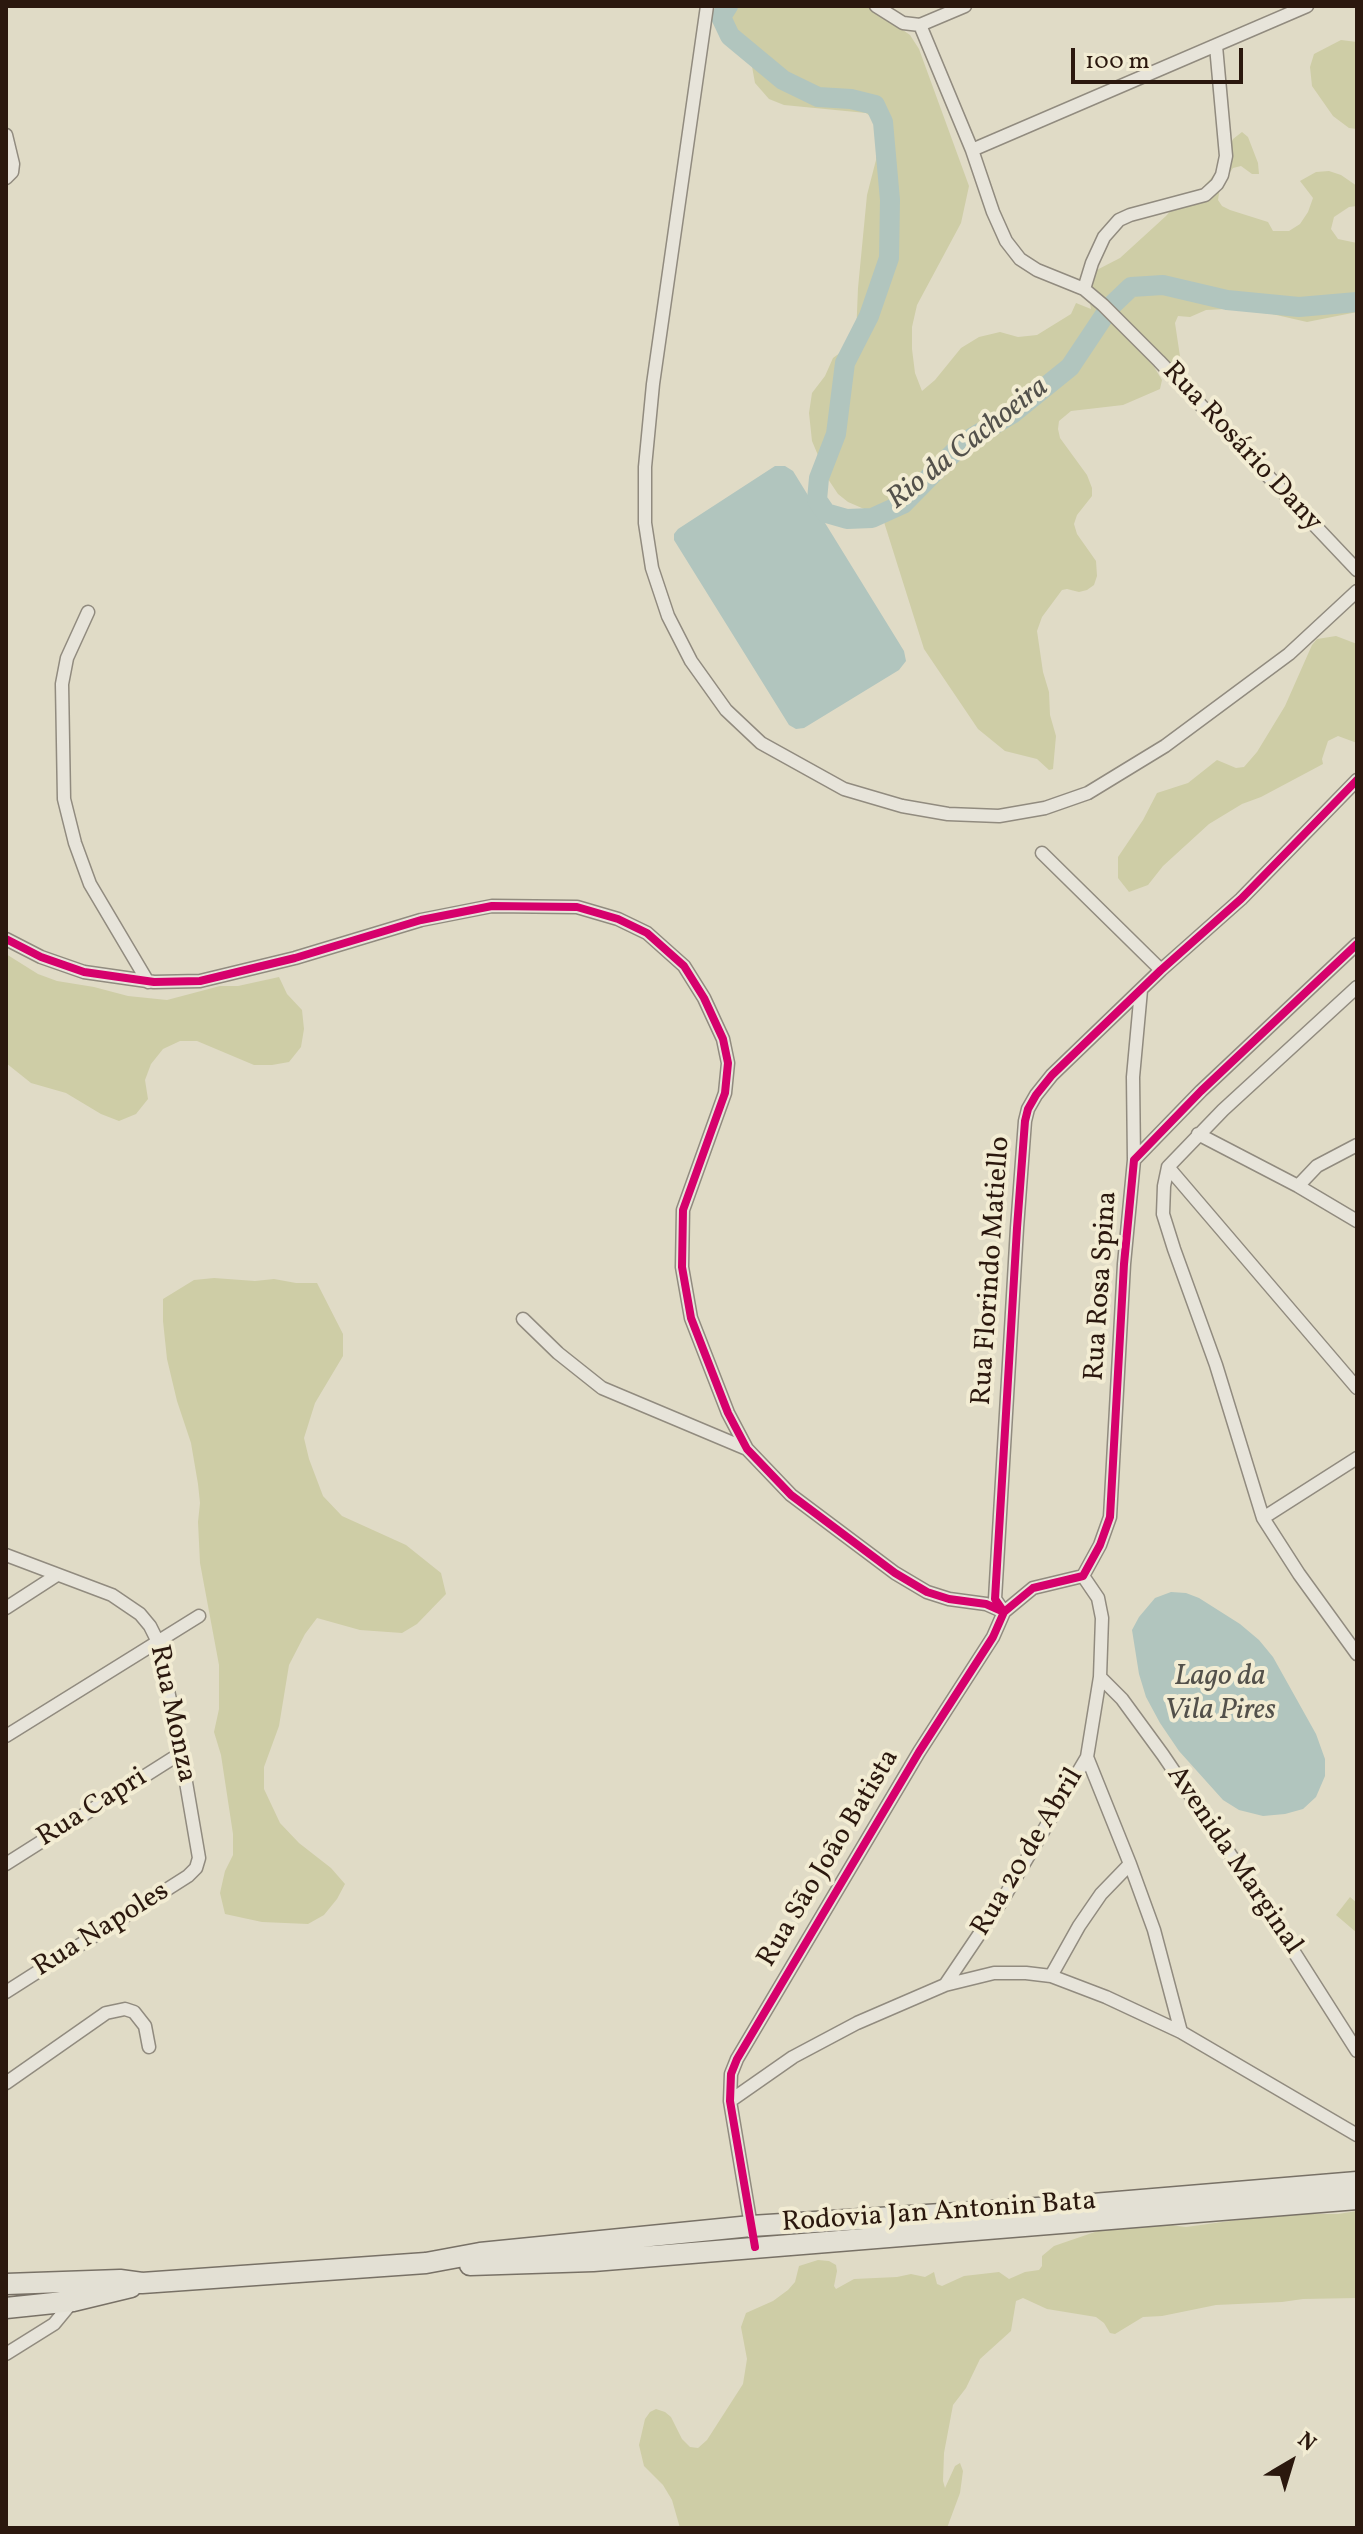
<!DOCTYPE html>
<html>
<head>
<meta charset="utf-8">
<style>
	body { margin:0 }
	#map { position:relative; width:1363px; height:2534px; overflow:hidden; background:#e0dbc6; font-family:Vollkorn,serif }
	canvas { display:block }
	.frame { position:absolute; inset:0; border:8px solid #2b180e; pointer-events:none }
	.north { position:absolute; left:1251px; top:2422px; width:80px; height:80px; -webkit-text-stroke:6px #f2ecd3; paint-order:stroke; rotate:38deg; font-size:22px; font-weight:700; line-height:32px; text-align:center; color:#2b180e }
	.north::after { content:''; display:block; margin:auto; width:28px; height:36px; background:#2b180e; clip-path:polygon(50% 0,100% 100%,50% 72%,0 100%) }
	.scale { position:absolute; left:1071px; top:48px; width:172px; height:36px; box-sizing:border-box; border:4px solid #2b180e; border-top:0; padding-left:10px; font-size:24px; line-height:28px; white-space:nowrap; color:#2b180e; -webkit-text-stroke:6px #f2ecd3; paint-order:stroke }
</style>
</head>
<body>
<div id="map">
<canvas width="1363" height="2534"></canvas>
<div class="frame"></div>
<div class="north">N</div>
<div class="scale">100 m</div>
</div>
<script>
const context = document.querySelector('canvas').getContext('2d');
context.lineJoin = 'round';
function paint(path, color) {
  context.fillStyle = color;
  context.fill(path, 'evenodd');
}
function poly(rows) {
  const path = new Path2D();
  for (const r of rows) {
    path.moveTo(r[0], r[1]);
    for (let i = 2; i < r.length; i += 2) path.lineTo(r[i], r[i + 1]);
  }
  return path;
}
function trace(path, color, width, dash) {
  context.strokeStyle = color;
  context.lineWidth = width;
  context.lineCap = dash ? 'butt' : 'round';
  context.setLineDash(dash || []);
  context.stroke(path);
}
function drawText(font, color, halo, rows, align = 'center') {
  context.font = font + ' Vollkorn,serif';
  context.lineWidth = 8;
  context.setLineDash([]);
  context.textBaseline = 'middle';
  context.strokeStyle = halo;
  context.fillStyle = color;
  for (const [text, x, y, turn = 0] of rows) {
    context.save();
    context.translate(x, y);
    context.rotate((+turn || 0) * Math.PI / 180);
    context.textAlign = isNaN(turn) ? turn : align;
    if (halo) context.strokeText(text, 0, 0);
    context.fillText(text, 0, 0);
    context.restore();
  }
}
paint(poly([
	[716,6,874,6,877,12,910,35,919,49,969,186,961,223,917,305,912,327,912,349,915,373,922,391,935,380,961,348,979,337,1000,332,1018,337,1037,335,1071,314,1076,303,1091,309,1087,288,1089,274,1120,258,1166,216,1179,201,1199,192,1220,168,1233,139,1242,132,1248,137,1258,163,1259,174,1252,174,1241,166,1233,168,1220,187,1218,200,1222,206,1230,210,1268,222,1273,231,1289,231,1300,224,1308,212,1313,198,1300,181,1316,172,1329,171,1341,175,1357,186,1357,206,1349,207,1334,217,1331,229,1338,239,1357,243,1357,312,1307,322,1272,314,1226,309,1206,310,1190,317,1178,316,1175,323,1181,363,1179,369,1174,370,1148,357,1162,380,1160,389,1123,405,1071,411,1059,421,1058,429,1060,438,1087,475,1092,488,1092,496,1077,515,1074,524,1077,534,1096,561,1097,576,1094,585,1087,590,1079,592,1067,589,1062,590,1042,617,1037,631,1043,672,1049,692,1050,715,1056,736,1053,769,1049,770,1037,759,1005,751,978,729,924,649,884,522,878,515,848,502,838,494,828,479,812,441,809,413,812,393,825,376,833,358,852,344,856,337,858,288,867,195,876,160,879,130,875,120,866,113,784,105,769,99,755,83,751,61,727,39,722,15],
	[1341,40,1357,42,1357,129,1349,128,1333,116,1312,86,1310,67,1314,54],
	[1336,636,1357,644,1357,743,1338,736,1328,741,1322,759,1323,764,1261,797,1242,804,1209,824,1163,866,1148,885,1129,892,1118,878,1118,857,1143,820,1157,793,1188,783,1217,760,1236,768,1244,767,1257,752,1285,706,1312,645,1317,639],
	[6,954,38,974,57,981,94,987,128,996,167,1000,220,986,238,986,279,977,287,994,302,1010,304,1029,301,1047,289,1062,272,1065,254,1065,197,1041,180,1041,163,1049,151,1064,145,1080,148,1099,136,1114,119,1121,101,1114,66,1093,31,1083,6,1063],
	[214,1278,255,1281,274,1279,296,1283,317,1283,343,1334,343,1356,315,1403,304,1438,309,1459,323,1496,342,1516,406,1545,441,1573,446,1594,417,1624,402,1633,360,1630,317,1618,305,1634,289,1665,279,1726,264,1767,264,1789,280,1823,299,1843,331,1868,345,1884,337,1899,324,1915,308,1924,262,1922,225,1914,220,1893,225,1871,233,1855,233,1834,221,1755,214,1732,219,1709,219,1665,200,1563,198,1522,200,1503,198,1484,191,1443,177,1401,167,1359,163,1321,163,1299,194,1280],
	[1350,1897,1357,1903,1357,1933,1336,1915],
	[1357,2211,1357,2298,1303,2299,1282,2302,1216,2305,1162,2316,1143,2317,1115,2334,1110,2333,1104,2323,1096,2317,1047,2309,1023,2298,1016,2301,1011,2331,980,2359,966,2388,953,2405,944,2453,943,2481,945,2488,955,2466,960,2463,963,2471,960,2493,947,2528,680,2528,672,2500,663,2485,644,2466,639,2445,645,2419,650,2412,656,2409,665,2412,671,2417,682,2439,690,2447,698,2448,707,2440,743,2384,747,2359,741,2327,746,2313,773,2301,788,2290,795,2282,799,2266,818,2260,829,2261,836,2265,837,2271,834,2286,836,2289,854,2279,897,2277,911,2274,925,2277,934,2272,937,2284,942,2286,964,2276,999,2272,1009,2279,1025,2272,1039,2270,1042,2266,1042,2256,1054,2246,1121,2223,1145,2222,1186,2227,1282,2214,1338,2214]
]), '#cecda6');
paint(poly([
	[775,466,785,466,793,471,904,651,906,661,899,670,804,728,796,729,789,725,674,540,674,534,678,529],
	[1171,1592,1186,1593,1199,1598,1240,1624,1259,1640,1273,1657,1316,1734,1325,1759,1325,1776,1316,1797,1303,1809,1285,1814,1263,1816,1239,1810,1223,1800,1179,1751,1160,1723,1146,1697,1139,1674,1132,1630,1139,1617,1155,1598]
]), '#b1c5be');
trace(poly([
	[728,6,721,17,730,36,783,80,818,97,851,99,875,105,883,122,890,200,889,258,869,316,845,363,836,434,819,478,817,500,826,513,847,519,872,518,903,504,963,443,1012,414,1070,367,1110,307,1131,287,1163,285,1227,300,1299,307,1357,302]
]), '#b1c5be', 20);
const street = poly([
	[707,6,653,384,645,467,645,523,652,568,668,616,691,661,726,710,761,743,844,789,902,806,948,814,999,816,1045,808,1088,793,1165,746,1289,654,1357,591],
	[876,6,903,23,920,25],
	[920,25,972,150,993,212,1006,241,1020,259,1037,270,1084,289,1103,305,1159,361,1357,570],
	[920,25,965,6],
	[6,135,13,164,12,172,6,178],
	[972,150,1307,6],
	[1084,289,1092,263,1104,237,1119,220,1130,215,1205,195,1217,184,1222,175,1226,156,1216,46],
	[88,612,67,658,62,684,64,799,75,843,90,884,148,982],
	[1042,853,1161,970],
	[6,939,41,957,84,972,154,982,200,981,295,958,421,920,492,906,577,907,618,919,647,933,684,966,704,998,723,1039,728,1063,725,1093,683,1210,682,1267,691,1318,728,1413,747,1449,791,1495,895,1573,927,1592,949,1599,986,1604,1004,1612],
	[1357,987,1223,1110,1168,1167,1164,1186,1163,1214,1174,1249,1216,1365,1263,1518,1299,1574,1357,1654],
	[1198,1134,1298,1186,1357,1221],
	[1134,1160,1133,1077,1141,990],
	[1168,1167,1357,1388],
	[1298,1186,1317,1166,1357,1145],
	[523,1319,558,1353,602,1388,747,1449],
	[1263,1518,1357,1458],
	[6,1555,112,1595,140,1614,150,1626,158,1642,181,1753,199,1858,196,1868,188,1876,6,1992],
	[1083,1576,1100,1545,1110,1517,1124,1264,1134,1160,1201,1091,1357,944],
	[6,1608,57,1575],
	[1004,1612,995,1599,1017,1228,1025,1121,1028,1109,1036,1095,1052,1075,1161,970,1241,899,1357,780],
	[1100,1677,1122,1699,1163,1755,1259,1897,1357,2051],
	[6,1736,199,1616],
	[1087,1757,1130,1864,1154,1930,1181,2032],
	[6,1864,181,1753],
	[1051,1976,1079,1926,1101,1894,1130,1864],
	[945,1985,1003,1899,1087,1757,1100,1677,1102,1618,1098,1598,1083,1576],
	[6,2083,106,2013,125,2009,134,2012,145,2026,149,2047],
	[730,2101,793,2057,857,2023,945,1985,994,1973,1026,1973,1051,1976,1106,1997,1181,2032,1357,2135],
	[752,2232,730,2101,731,2074,737,2059,919,1752,993,1637,1004,1612,1033,1588,1083,1576],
	[6,2354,54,2324,73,2301]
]);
const primary = poly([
	[470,2265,593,2261,1357,2199],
	[6,2284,120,2280,142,2283,426,2263,480,2253,751,2226,1069,2206,1357,2182],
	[6,2308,73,2301,131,2287]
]);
trace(street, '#918b7f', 15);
trace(primary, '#787166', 23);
trace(street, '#e7e4da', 12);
trace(primary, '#e3e0d4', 20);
trace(poly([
	[6,939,41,957,84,972,154,982,200,981,295,958,421,920,492,906,577,907,618,919,647,933,684,966,704,998,723,1039,728,1063,725,1093,683,1210,682,1267,691,1318,728,1413,747,1449,791,1495,895,1573,927,1592,949,1599,986,1604,1004,1612],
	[1004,1612,995,1599,1017,1228,1025,1121,1028,1109,1036,1095,1052,1075,1161,970,1241,899,1357,780],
	[755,2247,730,2101,731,2074,737,2059,919,1752,993,1637,1004,1612,1033,1588,1083,1576,1100,1545,1110,1517,1124,1264,1134,1160,1201,1091,1357,944]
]), '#d6006c', 8);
drawText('28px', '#2b180e', '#f2ecd3', [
	["Rua Rosário Dany",1241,448,47],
	["Rua Florindo Matiello",993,1271,-86],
	["Rua Rosa Spina",1103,1286,-86],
	["Rua Monza",171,1714,78],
	["Rua Capri",93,1809,-32],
	["Rua 20 de Abril",1029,1853,-59],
	["Rua São João Batista",830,1859,-59],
	["Avenida Marginal",1233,1861,56],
	["Rua Napoles",102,1931,-32],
	["Rodovia Jan Antonin Bata",939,2214,-4]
]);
drawText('italic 30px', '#53514b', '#f2ecd3', [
	["Rio da Cachoeira",969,445,-38],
	["Lago da",1220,1678],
	["Vila Pires",1220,1712]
]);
</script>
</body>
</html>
